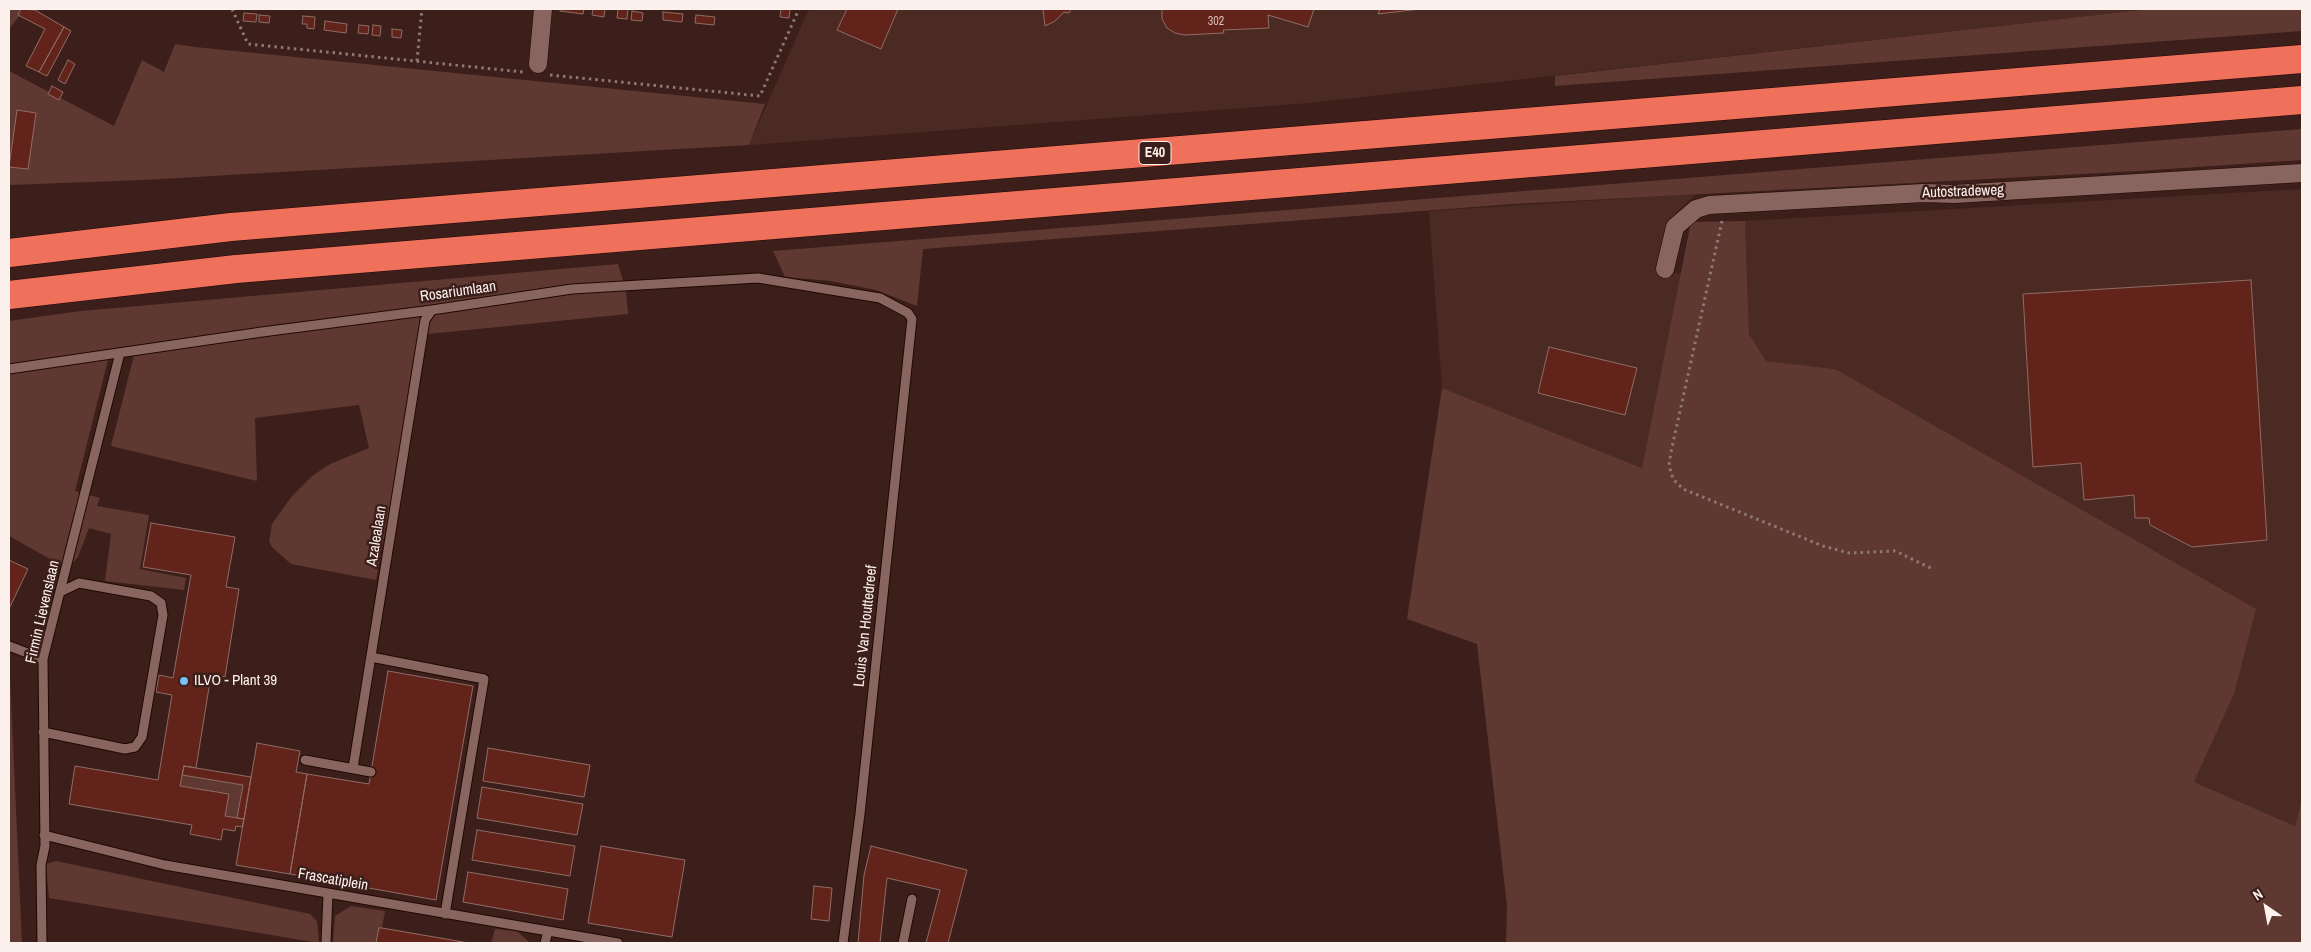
<!DOCTYPE html>
<html>
<head>
<meta charset="utf-8">
<style>
	body { margin:0 }
	#map { position:relative; width:2311px; height:952px; overflow:hidden; background:#3c1f1a; font-family:"Archivo Narrow",sans-serif }
	canvas { display:block }
	.frame { position:absolute; inset:0; border:10px solid #fdf1ee; pointer-events:none }
	.north { position:absolute; left:2241px; top:882px; width:50px; height:50px; -webkit-text-stroke:4px #3c1f1a; paint-order:stroke; rotate:327deg; font-size:14px; font-weight:700; line-height:20px; text-align:center; color:#fdf1ee }
	.north::after { content:''; display:block; margin:auto; width:18px; height:22px; background:#fdf1ee; clip-path:polygon(50% 0,100% 100%,50% 72%,0 100%) }
</style>
</head>
<body>
<div id="map">
<canvas width="2311" height="952"></canvas>
<div class="frame"></div>
<div class="north">N</div>
</div>
<script>
const context = document.querySelector('canvas').getContext('2d');
context.lineJoin = 'round';
function paint(path, color) {
  context.fillStyle = color;
  context.fill(path, 'evenodd');
}
function poly(rows) {
  const path = new Path2D();
  for (const r of rows) {
    path.moveTo(r[0], r[1]);
    for (let i = 2; i < r.length; i += 2) path.lineTo(r[i], r[i + 1]);
  }
  return path;
}
function trace(path, color, width, dash) {
  context.strokeStyle = color;
  context.lineWidth = width;
  context.lineCap = dash ? 'butt' : 'round';
  context.setLineDash(dash || []);
  context.stroke(path);
}
function drawText(font, color, halo, rows, align = 'center') {
  context.font = font + ' "Archivo Narrow",sans-serif';
  context.lineWidth = 5;
  context.setLineDash([]);
  context.textBaseline = 'middle';
  context.strokeStyle = halo;
  context.fillStyle = color;
  for (const [text, x, y, turn = 0] of rows) {
    context.save();
    context.translate(x, y);
    context.rotate((+turn || 0) * Math.PI / 180);
    context.textAlign = isNaN(turn) ? turn : align;
    if (halo) context.strokeText(text, 0, 0);
    context.fillText(text, 0, 0);
    context.restore();
  }
}
paint(poly([
	[809,9,2150,9,1309,103,749,145],
	[2302,189,2302,799,2295,826,2194,782,2234,694,1835,369,1766,361,1749,334,1745,221],
	[1696,194,1675,214,1663,238,1656,271,1681,274,1642,468,1442,388,1429,211]
]), '#4c2a24');
paint(poly([
	[9,9,25,9,9,29],
	[2150,9,2302,9,2302,31,1555,86,1555,76],
	[175,44,195,47,765,104,749,145,143,180,9,185,9,71,114,126,142,60,164,72],
	[2302,129,2302,160,2138,171,1513,204,923,249,917,306,876,290,831,281,785,277,773,251],
	[1745,221,1749,334,1766,361,1835,369,2256,609,2234,694,2194,782,2295,826,2302,799,2302,943,1506,943,1507,906,1477,644,1407,619,1442,388,1642,468,1691,222],
	[618,264,626,290,628,314,428,334,416,367,376,580,291,564,273,548,269,542,272,524,292,496,312,476,330,464,369,448,359,405,255,418,257,481,111,446,135,351,110,352,75,491,100,498,97,506,149,515,140,569,186,578,184,590,105,581,111,534,89,528,78,557,68,569,9,536,9,321,81,311],
	[9,675,10,677,22,943,9,943],
	[182,775,243,785,237,818,225,816,228,794,180,786],
	[56,861,310,914,317,921,319,943,49,898,46,864],
	[351,906,385,911,382,928,379,928,376,943,333,943,335,916],
	[495,929,517,931,530,943,491,943]
]), '#5f3931');
const building = poly([
	[21,9,35,10,64,27,39,72,26,66,45,29,18,15,21,9],
	[560,9,584,9,583,14,560,11,560,9],
	[593,9,605,9,604,17,592,15,593,9],
	[618,9,628,9,627,19,617,18,618,9],
	[781,9,790,9,789,18,780,17,781,9],
	[847,9,898,9,881,49,837,30,847,9],
	[1043,9,1071,9,1069,13,1064,12,1055,21,1045,26,1043,9],
	[1162,9,1314,9,1308,27,1268,15,1269,28,1223,30,1224,33,1184,35,1175,33,1167,28,1162,19,1162,9],
	[1380,9,1420,9,1378,14,1380,9],
	[632,11,643,13,642,21,631,20,632,11],
	[663,12,683,14,682,22,663,20,663,12],
	[244,13,257,14,256,22,243,21,244,13],
	[259,15,270,16,269,23,259,22,259,15],
	[696,15,715,17,714,25,695,23,696,15],
	[303,16,315,17,314,29,307,28,307,24,302,24,303,16],
	[325,21,347,24,346,33,324,30,325,21],
	[359,25,369,26,368,34,358,33,359,25],
	[373,25,381,26,380,36,372,35,373,25],
	[64,27,71,31,47,76,39,72,64,27],
	[392,29,402,30,401,38,392,37,392,29],
	[68,60,75,64,65,84,58,80,68,60],
	[52,86,63,92,59,100,48,94,52,86],
	[17,110,36,113,28,169,9,167,17,110],
	[2251,280,2267,540,2192,547,2150,525,2149,518,2135,518,2134,495,2084,500,2081,463,2033,467,2023,294,2251,280],
	[1549,347,1637,368,1625,415,1538,393,1549,347],
	[151,523,235,537,226,587,239,589,225,677,211,675,196,768,184,766,180,786,229,794,225,816,244,819,242,827,236,826,235,831,223,829,221,840,190,834,192,825,69,804,75,766,158,780,172,695,156,692,159,675,173,678,191,575,143,567,151,523],
	[9,560,28,569,9,609,9,560],
	[388,671,473,686,436,900,290,874,307,774,369,784,388,671],
	[257,743,300,751,296,772,307,774,290,874,236,865,257,743],
	[488,748,590,765,584,797,483,781,488,748],
	[184,766,251,777,244,819,237,818,243,785,182,775,184,766],
	[482,787,583,804,577,835,477,818,482,787],
	[477,830,575,846,570,876,472,860,477,830],
	[601,846,685,860,672,937,588,923,601,846],
	[871,846,967,870,948,943,926,943,940,890,887,878,880,943,858,943,864,875,871,846],
	[468,872,568,889,563,920,463,902,468,872],
	[814,886,832,888,829,921,811,919,814,886],
	[379,928,382,928,469,943,376,943,379,928]
]);
paint(building, '#62241a');
trace(building, '#8f6c66', 1);
const service = poly([
	[9,369,262,332,432,310,572,289,758,278,880,298,908,313,912,319,860,814,843,943],
	[9,646,43,659],
	[371,657,484,679,445,914],
	[43,732,125,749,135,747,142,737,163,615,161,603,151,596,79,583,60,592],
	[305,760,371,772],
	[353,768,425,320,432,310],
	[44,835,165,865,618,943],
	[42,943,41,865,45,846,43,659,120,353],
	[326,943,328,894],
	[545,943,548,931],
	[903,943,912,899]
]);
const minor = poly([
	[538,64,543,9],
	[1665,269,1675,227,1696,209,1709,205,1923,193,1955,194,2302,173]
]);
const motorway = poly([
	[9,253,231,227,2302,59],
	[9,295,236,269,2302,100]
]);
trace(service, '#210805', 11);
trace(minor, '#210805', 19);
trace(motorway, '#210805', 29);
trace(poly([
	[232,9,248,44,523,72],
	[417,61,422,9],
	[550,75,760,96,799,9],
	[1722,221,1671,452,1669,465,1673,479,1683,489,1823,546,1849,553,1895,551,1933,569]
]), '#8d7873', 3, [2.5, 4]);
trace(service, '#88665f', 9);
trace(minor, '#88665f', 18);
trace(motorway, '#f0715b', 28);
for (const [x, y, r, color] of [
	[184,681,5,"#75c0f6"]
]) {
  const dot = new Path2D();
  dot.arc(x, y, r, 0, 2 * Math.PI);
  context.fillStyle = color;
  context.fill(dot);
  trace(dot, '#3c1f1a', 2);
}
drawText('12px', '#d6beb9', null, [
	["302",1216,22]
]);
for (const [x, y, w] of [
	[1155,153,32]
]) {
  const box = new Path2D();
  box.roundRect(x - w / 2, y - 11.5, w, 23, 4);
  context.fillStyle = '#3c1f1a';
  context.fill(box);
  trace(box, '#fdf1ee', 1);
}
drawText('bold 14px', '#fdf1ee', null, [
	["E40",1155,153]
]);
drawText('15px', '#fdf1ee', '#3c1f1a', [
	["Autostradeweg",1963,192,-2],
	["Rosariumlaan",458,292,-8],
	["Azalealaan",377,536,-81],
	["Firmin Lievenslaan",43,612,-77],
	["Louis Van Houttedreef",866,626,-84],
	["Frascatiplein",333,880,10]
]);
drawText('15px', '#fdf1ee', '#3c1f1a', [
	["ILVO - Plant 39",194,681]
], 'left');
</script>
</body>
</html>
